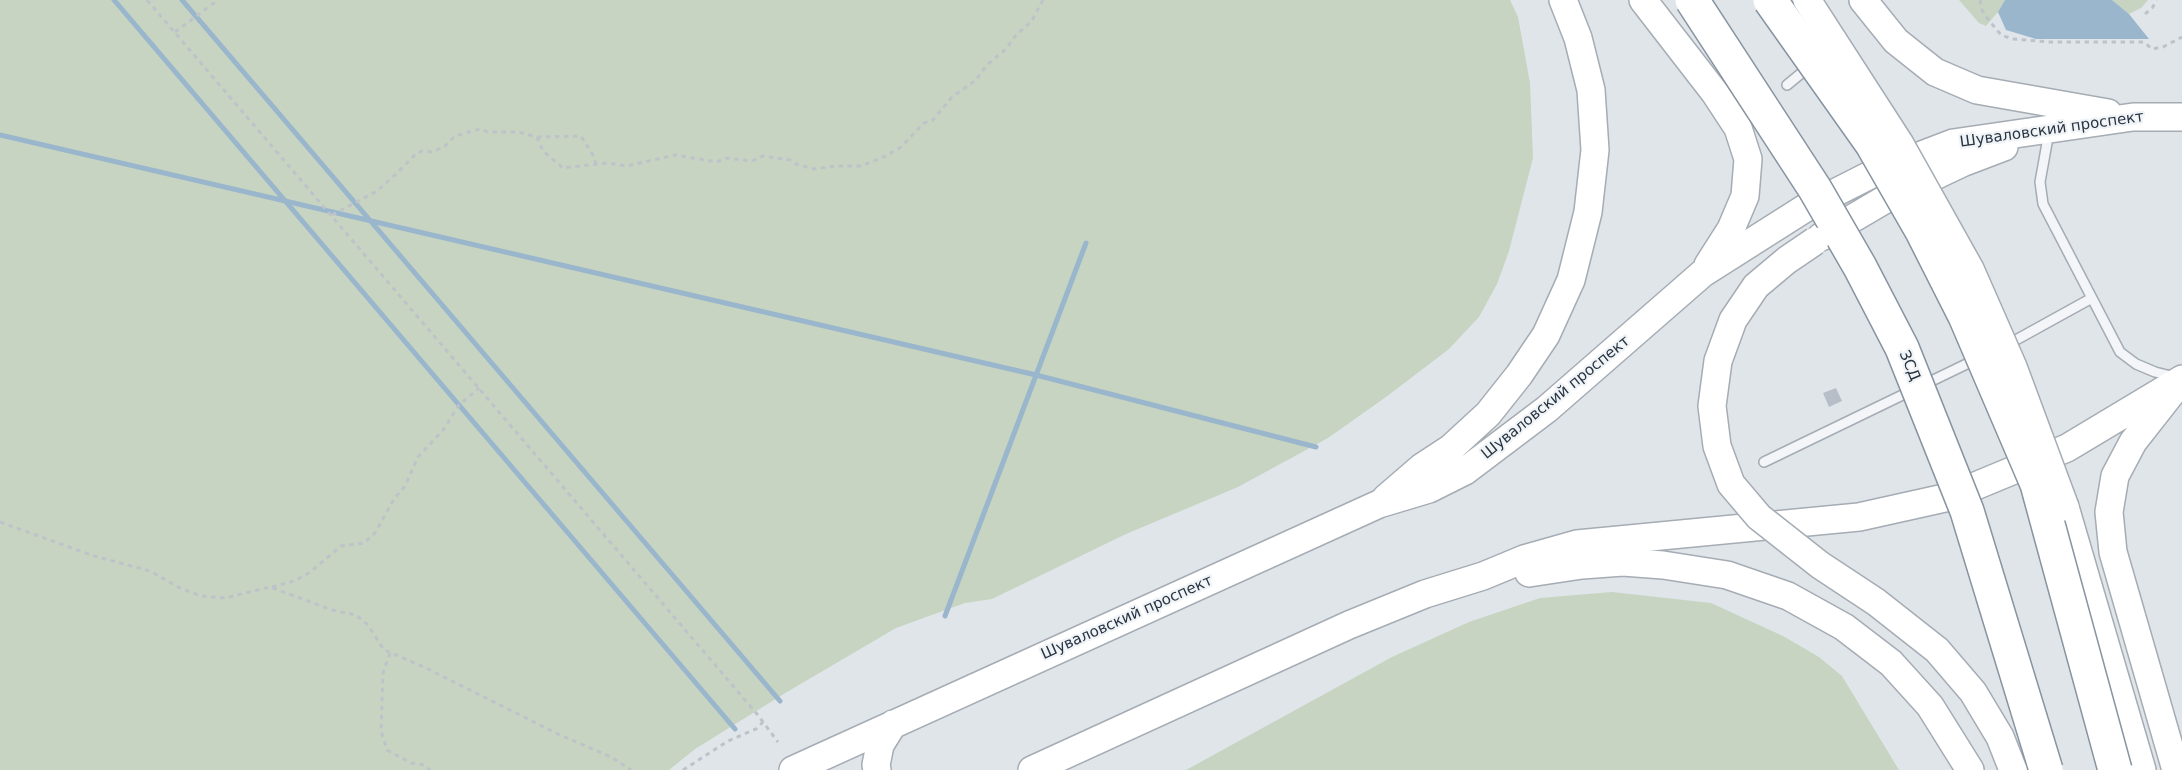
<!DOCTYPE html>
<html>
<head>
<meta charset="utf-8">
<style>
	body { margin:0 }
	canvas { display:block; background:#e0e5ea }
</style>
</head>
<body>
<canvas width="2182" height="770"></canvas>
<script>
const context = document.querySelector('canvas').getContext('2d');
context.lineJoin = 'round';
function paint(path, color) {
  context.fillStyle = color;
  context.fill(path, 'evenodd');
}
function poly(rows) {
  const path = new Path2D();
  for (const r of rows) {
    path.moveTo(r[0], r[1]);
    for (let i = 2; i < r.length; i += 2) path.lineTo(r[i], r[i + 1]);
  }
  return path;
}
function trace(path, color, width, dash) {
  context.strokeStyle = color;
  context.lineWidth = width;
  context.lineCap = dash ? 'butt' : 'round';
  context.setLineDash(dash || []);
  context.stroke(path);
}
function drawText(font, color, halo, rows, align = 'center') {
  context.font = font + ' "DejaVu Sans",sans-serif';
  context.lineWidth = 4.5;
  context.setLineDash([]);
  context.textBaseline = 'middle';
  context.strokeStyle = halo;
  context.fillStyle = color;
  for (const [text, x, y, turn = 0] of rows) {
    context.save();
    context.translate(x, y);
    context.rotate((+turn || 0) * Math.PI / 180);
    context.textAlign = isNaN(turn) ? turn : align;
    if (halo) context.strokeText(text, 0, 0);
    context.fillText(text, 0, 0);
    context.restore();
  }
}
paint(poly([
	[0,0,1510,0,1518,17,1530,83,1533,158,1509,251,1497,284,1479,317,1449,349,1386,397,1328,438,1238,487,1126,534,992,599,965,603,896,628,787,692,695,749,669,770,0,770],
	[1959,0,2005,0,1998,12,1986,26,1979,23],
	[2112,0,2148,0,2141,8,2129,14],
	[1612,592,1711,603,1783,636,1819,657,1842,676,1899,770,1186,770,1392,657,1469,622,1540,598]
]), '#c7d4c1');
paint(poly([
	[2005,0,2112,0,2129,14,2149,39,2036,39,2006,30,1998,12]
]), '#99b6cc');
trace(poly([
	[114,0,735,729],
	[182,0,780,701],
	[0,135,1036,375,1316,447],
	[945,616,1086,243]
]), '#99b6cc', 5);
paint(poly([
	[1836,388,1842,401,1829,407,1823,393]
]), '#b7bec7');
const service = poly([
	[1787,85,1804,71,1806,63],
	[2049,132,2040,182,2043,204,2120,352,2136,364,2155,372,2175,377],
	[2005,346,2092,298],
	[1764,462,1979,358]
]);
const secondary = poly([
	[1643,0,1715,93,1738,128,1748,159,1745,196,1731,229,1708,265],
	[1863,0,1896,41,1935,72,1977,90,2108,113],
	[1821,237,1884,200,1962,163,2004,147],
	[2173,391,2133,442,2115,476,2109,512,2113,552,2176,770],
	[1386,498,1422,467,1451,448,1488,414,1519,375,1546,335,1571,280,1588,212,1595,150,1591,90,1578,38,1563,0],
	[2065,507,2142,770],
	[1529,573,1582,565,1623,562,1663,565,1727,575,1788,596,1844,627,1891,663,1930,706,1970,770],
	[793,770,1379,504,1429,489,1465,471,1547,409,1703,273,1807,207,1872,174,1953,143,2133,117,2182,117],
	[877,770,876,765,880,745,893,724],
	[1032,770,1349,625,1425,594,1483,576,1524,559,1577,544,1859,517,1949,497,2067,448,2182,379]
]);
trace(service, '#a5acb4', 12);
trace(secondary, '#a5acb4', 30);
trace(poly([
	[147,0,757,714,778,742],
	[1980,0,1982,10,1987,18,2001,35,2013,39,2050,42,2144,42,2152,49,2163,47,2182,37],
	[2145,14,2153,7,2156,0],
	[175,32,218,0],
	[537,137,581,136,594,157,596,164],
	[332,215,377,191,396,174,416,154,422,151,432,152,445,146,455,136,480,129,488,132,518,132,537,137,543,151,563,168,607,163,627,166,675,155,717,162,726,158,752,161,763,156,790,160,796,164,814,169,836,166,861,166,886,156,901,147,924,123,933,120,952,97,976,80,987,65,1006,49,1016,35,1031,22,1043,0],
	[0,522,94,556,150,571,180,588,201,596,225,598,270,587,332,610,356,615,368,625,384,650,424,667,558,734,611,757,631,770],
	[272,587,294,581,309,573,341,546,364,543,375,533,394,499,405,486,418,457,444,429,459,405,479,388],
	[390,653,383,673,381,731,387,750,411,763,424,765,430,770],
	[683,770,728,741,756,729,763,722]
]), '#bec3c9', 3, [4.5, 4.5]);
trace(service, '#f3f5f8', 9);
trace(secondary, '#fff', 27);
const secondaryBridge = poly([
	[1807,0,1900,144,1970,269,2013,367,2065,507],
	[1815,241,1787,260,1756,286,1733,320,1718,361,1712,406,1717,446,1731,484,1759,517,1820,565,1876,602,1937,650,1973,692,2000,737,2013,770]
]);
const motorwayBridge = poly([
	[1692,0,1815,189,1860,267,1902,348,1967,511,2046,770],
	[1770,0,1872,144,1922,231,1965,316,2037,484,2115,770]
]);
trace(secondaryBridge, '#a5acb4', 30, []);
trace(motorwayBridge, '#8794a1', 36, []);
trace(secondaryBridge, '#fff', 27);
trace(motorwayBridge, '#fff', 33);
drawText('15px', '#283442', '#f0f4f7', [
	["Шуваловский проспект",2052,130,-8],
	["ЗСД",1909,366,67],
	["Шуваловский проспект",1556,398,-39],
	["Шуваловский проспект",1127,618,-24]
]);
</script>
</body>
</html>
